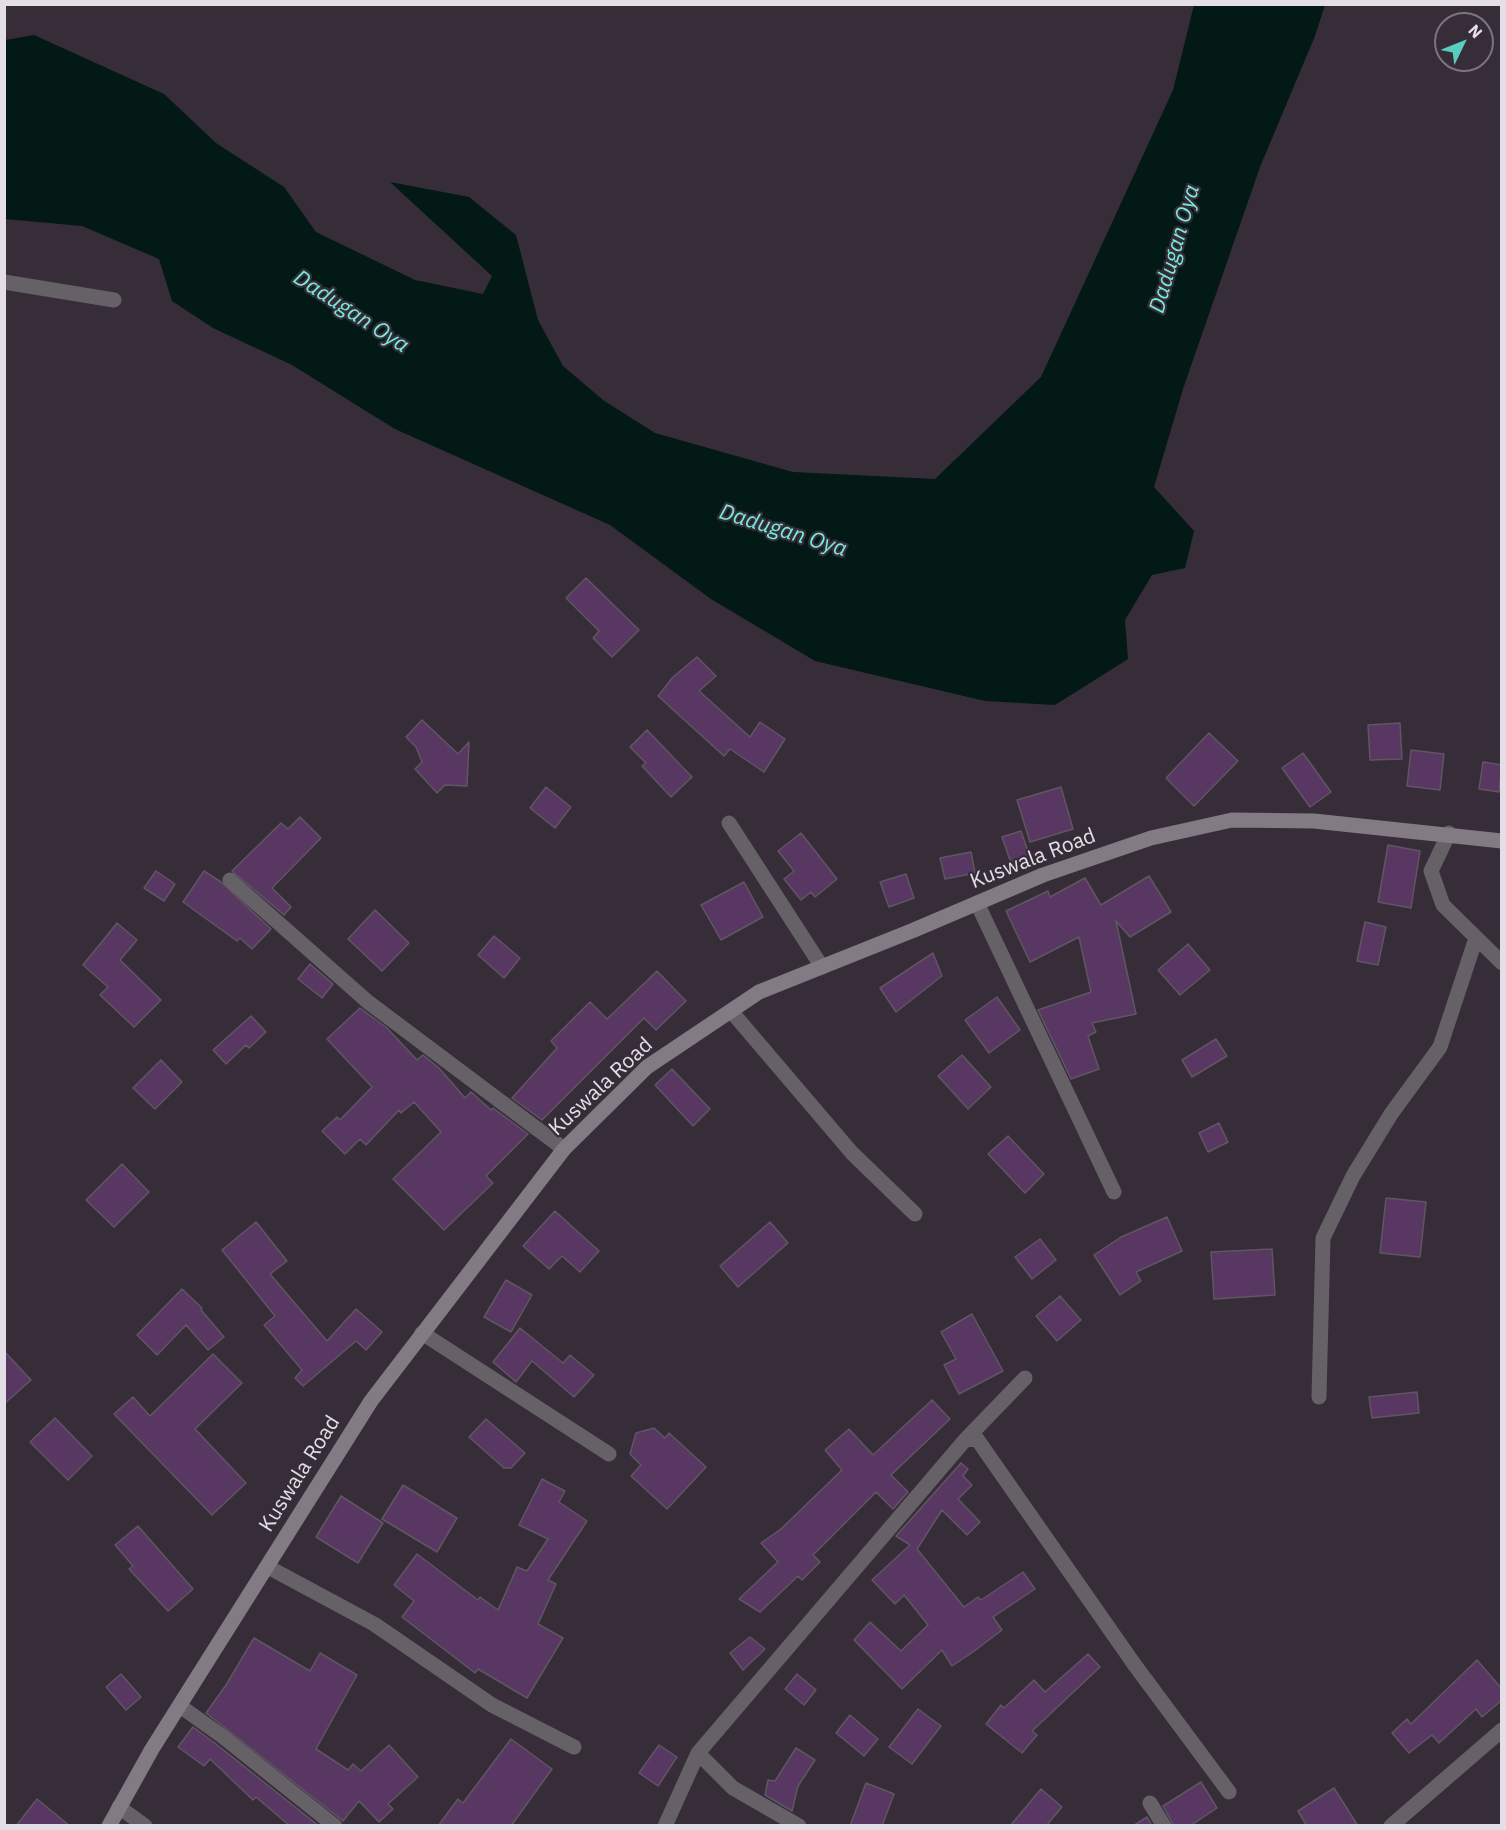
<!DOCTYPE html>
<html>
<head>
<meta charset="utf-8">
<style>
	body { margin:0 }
	#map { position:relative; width:1506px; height:1830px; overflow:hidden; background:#362d39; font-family:"IBM Plex Sans",sans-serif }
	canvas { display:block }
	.frame { position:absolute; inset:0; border:6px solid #e4dfe6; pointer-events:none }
	.north { position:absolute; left:1434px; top:12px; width:60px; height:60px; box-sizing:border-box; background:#362d39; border:2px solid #7c747e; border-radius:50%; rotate:47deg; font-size:16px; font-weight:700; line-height:24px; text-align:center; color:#e4dfe6 }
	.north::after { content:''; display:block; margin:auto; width:21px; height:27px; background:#59cebf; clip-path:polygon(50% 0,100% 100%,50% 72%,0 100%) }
</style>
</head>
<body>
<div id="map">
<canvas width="1506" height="1830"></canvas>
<div class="frame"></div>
<div class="north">N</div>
</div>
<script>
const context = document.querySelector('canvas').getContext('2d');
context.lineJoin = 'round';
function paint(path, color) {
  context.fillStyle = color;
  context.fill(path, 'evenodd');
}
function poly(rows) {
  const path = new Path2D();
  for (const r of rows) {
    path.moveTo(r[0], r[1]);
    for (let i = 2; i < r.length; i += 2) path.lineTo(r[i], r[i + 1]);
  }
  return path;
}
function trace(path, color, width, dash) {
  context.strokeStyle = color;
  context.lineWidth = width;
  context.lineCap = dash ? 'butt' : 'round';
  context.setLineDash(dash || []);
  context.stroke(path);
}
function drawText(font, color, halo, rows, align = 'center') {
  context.font = font + ' "IBM Plex Sans",sans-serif';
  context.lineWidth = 4.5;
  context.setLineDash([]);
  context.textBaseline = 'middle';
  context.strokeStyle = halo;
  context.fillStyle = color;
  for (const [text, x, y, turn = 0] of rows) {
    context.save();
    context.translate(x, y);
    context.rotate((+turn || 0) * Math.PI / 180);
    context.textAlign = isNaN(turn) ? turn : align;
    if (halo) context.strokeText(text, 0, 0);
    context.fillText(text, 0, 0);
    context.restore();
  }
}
paint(poly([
	[1194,5,1325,5,1315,36,1260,167,1183,389,1154,487,1194,531,1185,568,1152,575,1125,620,1128,659,1055,705,985,701,815,661,711,599,610,525,395,429,292,365,213,328,172,301,159,259,82,226,5,219,5,40,34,35,164,94,216,143,284,187,316,232,415,280,483,294,492,276,390,182,469,197,516,235,538,320,563,366,603,400,655,433,793,472,935,479,1041,377,1173,90]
]), '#021916');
const building = poly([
	[586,578,639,630,612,657,593,638,599,631,566,598,586,578],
	[697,657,716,676,699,691,750,737,760,722,785,739,764,772,730,749,724,756,658,696,673,677,697,657],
	[422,720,458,754,469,742,467,786,445,785,437,793,415,769,422,762,416,747,406,737,422,720],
	[1400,723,1402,759,1370,760,1368,725,1400,723],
	[647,730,692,777,671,797,642,766,646,763,630,747,647,730],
	[1209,733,1238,761,1194,806,1166,778,1209,733],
	[1411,750,1444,754,1440,790,1407,786,1411,750],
	[1303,753,1331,792,1310,807,1282,768,1303,753],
	[1483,762,1502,765,1499,792,1479,789,1483,762],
	[546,787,571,807,555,828,530,808,546,787],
	[1061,787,1073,829,1030,842,1017,800,1061,787],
	[300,817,321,838,272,888,291,907,284,915,232,871,281,823,288,829,300,817],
	[1021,831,1030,857,1011,863,1002,837,1021,831],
	[801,833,837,879,815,897,811,892,801,900,784,879,794,871,778,851,801,833],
	[1388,845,1420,851,1411,908,1378,902,1388,845],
	[971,852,975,873,945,879,940,858,971,852],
	[156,871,175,884,164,901,144,888,156,871],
	[204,871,221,882,271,929,252,949,240,938,237,941,183,902,204,871],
	[906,874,914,898,889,907,880,882,906,874],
	[1149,876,1171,912,1130,937,1116,921,1136,1014,1092,1023,1096,1032,1088,1036,1099,1069,1071,1079,1038,1010,1091,992,1079,937,1030,962,1006,911,1048,891,1050,897,1085,878,1101,905,1149,876],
	[744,882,763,917,721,940,701,905,744,882],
	[375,910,409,943,382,971,348,939,375,910],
	[1365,922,1386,927,1378,965,1357,961,1365,922],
	[117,923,137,940,120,960,161,1000,134,1027,100,995,108,987,83,965,117,923],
	[494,936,520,958,504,978,478,955,494,936],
	[1188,944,1210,970,1180,995,1158,970,1188,944],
	[933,953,942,976,896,1012,880,988,933,953],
	[310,964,333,984,322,998,298,979,310,964],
	[657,971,686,1001,656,1030,644,1018,542,1120,512,1098,557,1048,551,1041,590,1002,607,1019,657,971],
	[997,997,1020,1030,989,1053,965,1020,997,997],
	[360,1008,387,1028,417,1060,423,1055,439,1068,465,1098,471,1092,491,1110,493,1108,528,1134,486,1176,493,1183,444,1230,393,1179,441,1132,414,1102,401,1113,399,1110,366,1145,360,1139,345,1154,322,1131,337,1117,340,1120,372,1087,327,1039,360,1008],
	[251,1016,266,1032,249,1048,246,1045,226,1064,213,1050,251,1016],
	[1216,1039,1227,1056,1192,1077,1182,1060,1216,1039],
	[962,1055,991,1087,968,1109,938,1076,962,1055],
	[161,1060,182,1082,155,1109,133,1088,161,1060],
	[672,1069,710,1109,693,1126,655,1085,672,1069],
	[1219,1123,1228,1142,1208,1152,1199,1133,1219,1123],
	[1008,1136,1044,1174,1025,1193,988,1154,1008,1136],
	[122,1164,149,1192,114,1227,86,1200,122,1164],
	[1386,1198,1426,1202,1420,1257,1380,1253,1386,1198],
	[555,1211,599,1251,580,1272,562,1256,549,1269,523,1246,555,1211],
	[1167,1217,1182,1251,1136,1272,1141,1281,1120,1295,1094,1255,1121,1237,1167,1217],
	[256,1222,287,1261,270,1274,327,1341,356,1309,382,1332,366,1350,356,1341,303,1386,295,1378,302,1370,264,1325,275,1316,222,1250,256,1222],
	[770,1222,788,1243,738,1287,720,1266,770,1222],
	[1040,1239,1056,1260,1032,1279,1015,1257,1040,1239],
	[1272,1249,1275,1295,1214,1299,1211,1252,1272,1249],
	[506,1280,532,1295,511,1332,484,1317,506,1280],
	[182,1289,202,1308,201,1310,224,1337,208,1350,186,1325,157,1355,137,1335,182,1289],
	[1060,1296,1081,1320,1057,1341,1036,1316,1060,1296],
	[972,1314,1003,1371,959,1394,944,1365,956,1359,941,1332,972,1314],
	[520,1328,563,1363,570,1355,594,1375,574,1397,532,1361,516,1382,493,1362,520,1328],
	[4,1351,31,1380,4,1404,4,1351],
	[213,1354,242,1383,195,1429,246,1483,212,1515,114,1414,133,1397,150,1416,213,1354],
	[1417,1392,1419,1413,1372,1418,1369,1397,1417,1392],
	[932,1400,950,1419,891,1475,908,1492,893,1509,876,1492,813,1555,820,1562,802,1580,798,1576,760,1612,739,1599,778,1562,761,1543,781,1529,842,1470,825,1450,849,1429,873,1455,932,1400],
	[55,1418,92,1456,68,1480,30,1442,55,1418],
	[486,1419,525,1453,511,1468,504,1468,469,1437,486,1419],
	[654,1428,665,1438,669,1433,706,1467,667,1509,631,1476,641,1465,630,1454,636,1433,654,1428],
	[961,1463,968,1469,963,1476,972,1485,958,1499,980,1522,967,1535,942,1510,917,1549,964,1607,978,1597,981,1600,1023,1572,1035,1589,993,1617,1002,1630,973,1652,952,1666,942,1650,902,1689,854,1640,870,1622,901,1651,928,1625,904,1595,895,1604,872,1580,910,1545,896,1536,961,1463],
	[542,1479,565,1491,559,1502,587,1521,548,1580,556,1584,538,1624,563,1638,527,1698,478,1669,475,1673,402,1617,414,1601,394,1585,417,1554,478,1600,480,1597,498,1610,517,1567,527,1571,548,1539,519,1525,542,1479],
	[403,1485,457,1518,437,1552,382,1519,403,1485],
	[341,1496,383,1523,358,1563,316,1537,341,1496],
	[138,1526,193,1589,168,1611,129,1569,133,1566,115,1545,138,1526],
	[750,1637,765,1649,743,1670,730,1653,750,1637],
	[254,1638,310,1671,320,1653,357,1675,316,1749,348,1770,353,1764,361,1771,389,1745,418,1777,388,1804,393,1809,379,1822,359,1801,343,1821,206,1713,226,1685,254,1638],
	[1088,1654,1100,1667,1032,1731,1037,1735,1022,1753,986,1724,1001,1705,1004,1708,1034,1680,1045,1692,1088,1654],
	[1477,1660,1502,1689,1502,1700,1482,1717,1476,1709,1439,1743,1432,1735,1409,1753,1392,1733,1407,1719,1411,1724,1477,1660],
	[121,1674,141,1697,126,1710,106,1687,121,1674],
	[797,1674,816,1690,804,1705,785,1689,797,1674],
	[918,1709,941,1726,912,1764,889,1747,918,1709],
	[850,1715,878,1739,864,1756,836,1733,850,1715],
	[193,1727,216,1744,319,1826,290,1826,256,1797,253,1800,210,1759,204,1766,178,1747,193,1727],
	[511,1739,552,1769,511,1826,438,1826,458,1799,463,1803,511,1739],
	[659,1745,677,1757,658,1786,639,1773,659,1745],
	[796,1748,815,1760,798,1786,792,1811,765,1795,768,1780,775,1781,796,1748],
	[1201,1782,1217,1808,1190,1826,1174,1826,1163,1806,1201,1782],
	[866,1783,894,1794,882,1826,850,1826,866,1783],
	[1334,1788,1358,1826,1307,1826,1298,1811,1334,1788],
	[1041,1789,1062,1807,1046,1826,1010,1826,1041,1789],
	[37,1799,70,1826,16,1826,37,1799],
	[1147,1817,1152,1826,1133,1826,1147,1817]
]);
paint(building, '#583862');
trace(building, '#5f5662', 1.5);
trace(poly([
	[4,282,114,300],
	[729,823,822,967],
	[1449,833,1431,871,1443,905,1502,963],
	[230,880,368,1002,564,1149],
	[977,903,1114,1192],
	[731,1011,852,1153,915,1214],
	[422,1333,609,1454],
	[1319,1397,1323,1238,1353,1176,1391,1114,1440,1047,1476,938],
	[965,1440,977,1439,1134,1664,1229,1792],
	[268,1567,374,1624,492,1705,574,1747],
	[180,1706,222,1736,335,1826],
	[698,1753,733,1788,799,1826],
	[1150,1803,1164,1826],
	[119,1807,145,1826],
	[665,1826,698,1753,965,1440,1025,1378],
	[1391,1826,1502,1730]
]), '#656166', 15);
trace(poly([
	[109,1826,152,1749,371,1401,564,1149,647,1067,759,992,914,930,1043,875,1151,838,1232,820,1314,821,1502,841]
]), '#827b84', 15);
drawText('21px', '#e4dfe6', '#362d39', [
	["Kuswala Road",1033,859,-21],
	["Kuswala Road",601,1087,-43],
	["Kuswala Road",300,1474,-58]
]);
drawText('italic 22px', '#76ebdb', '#362d39', [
	["Dadugan Oya",1175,249,-74],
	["Dadugan Oya",351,312,33],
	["Dadugan Oya",783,531,17]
]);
</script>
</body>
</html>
